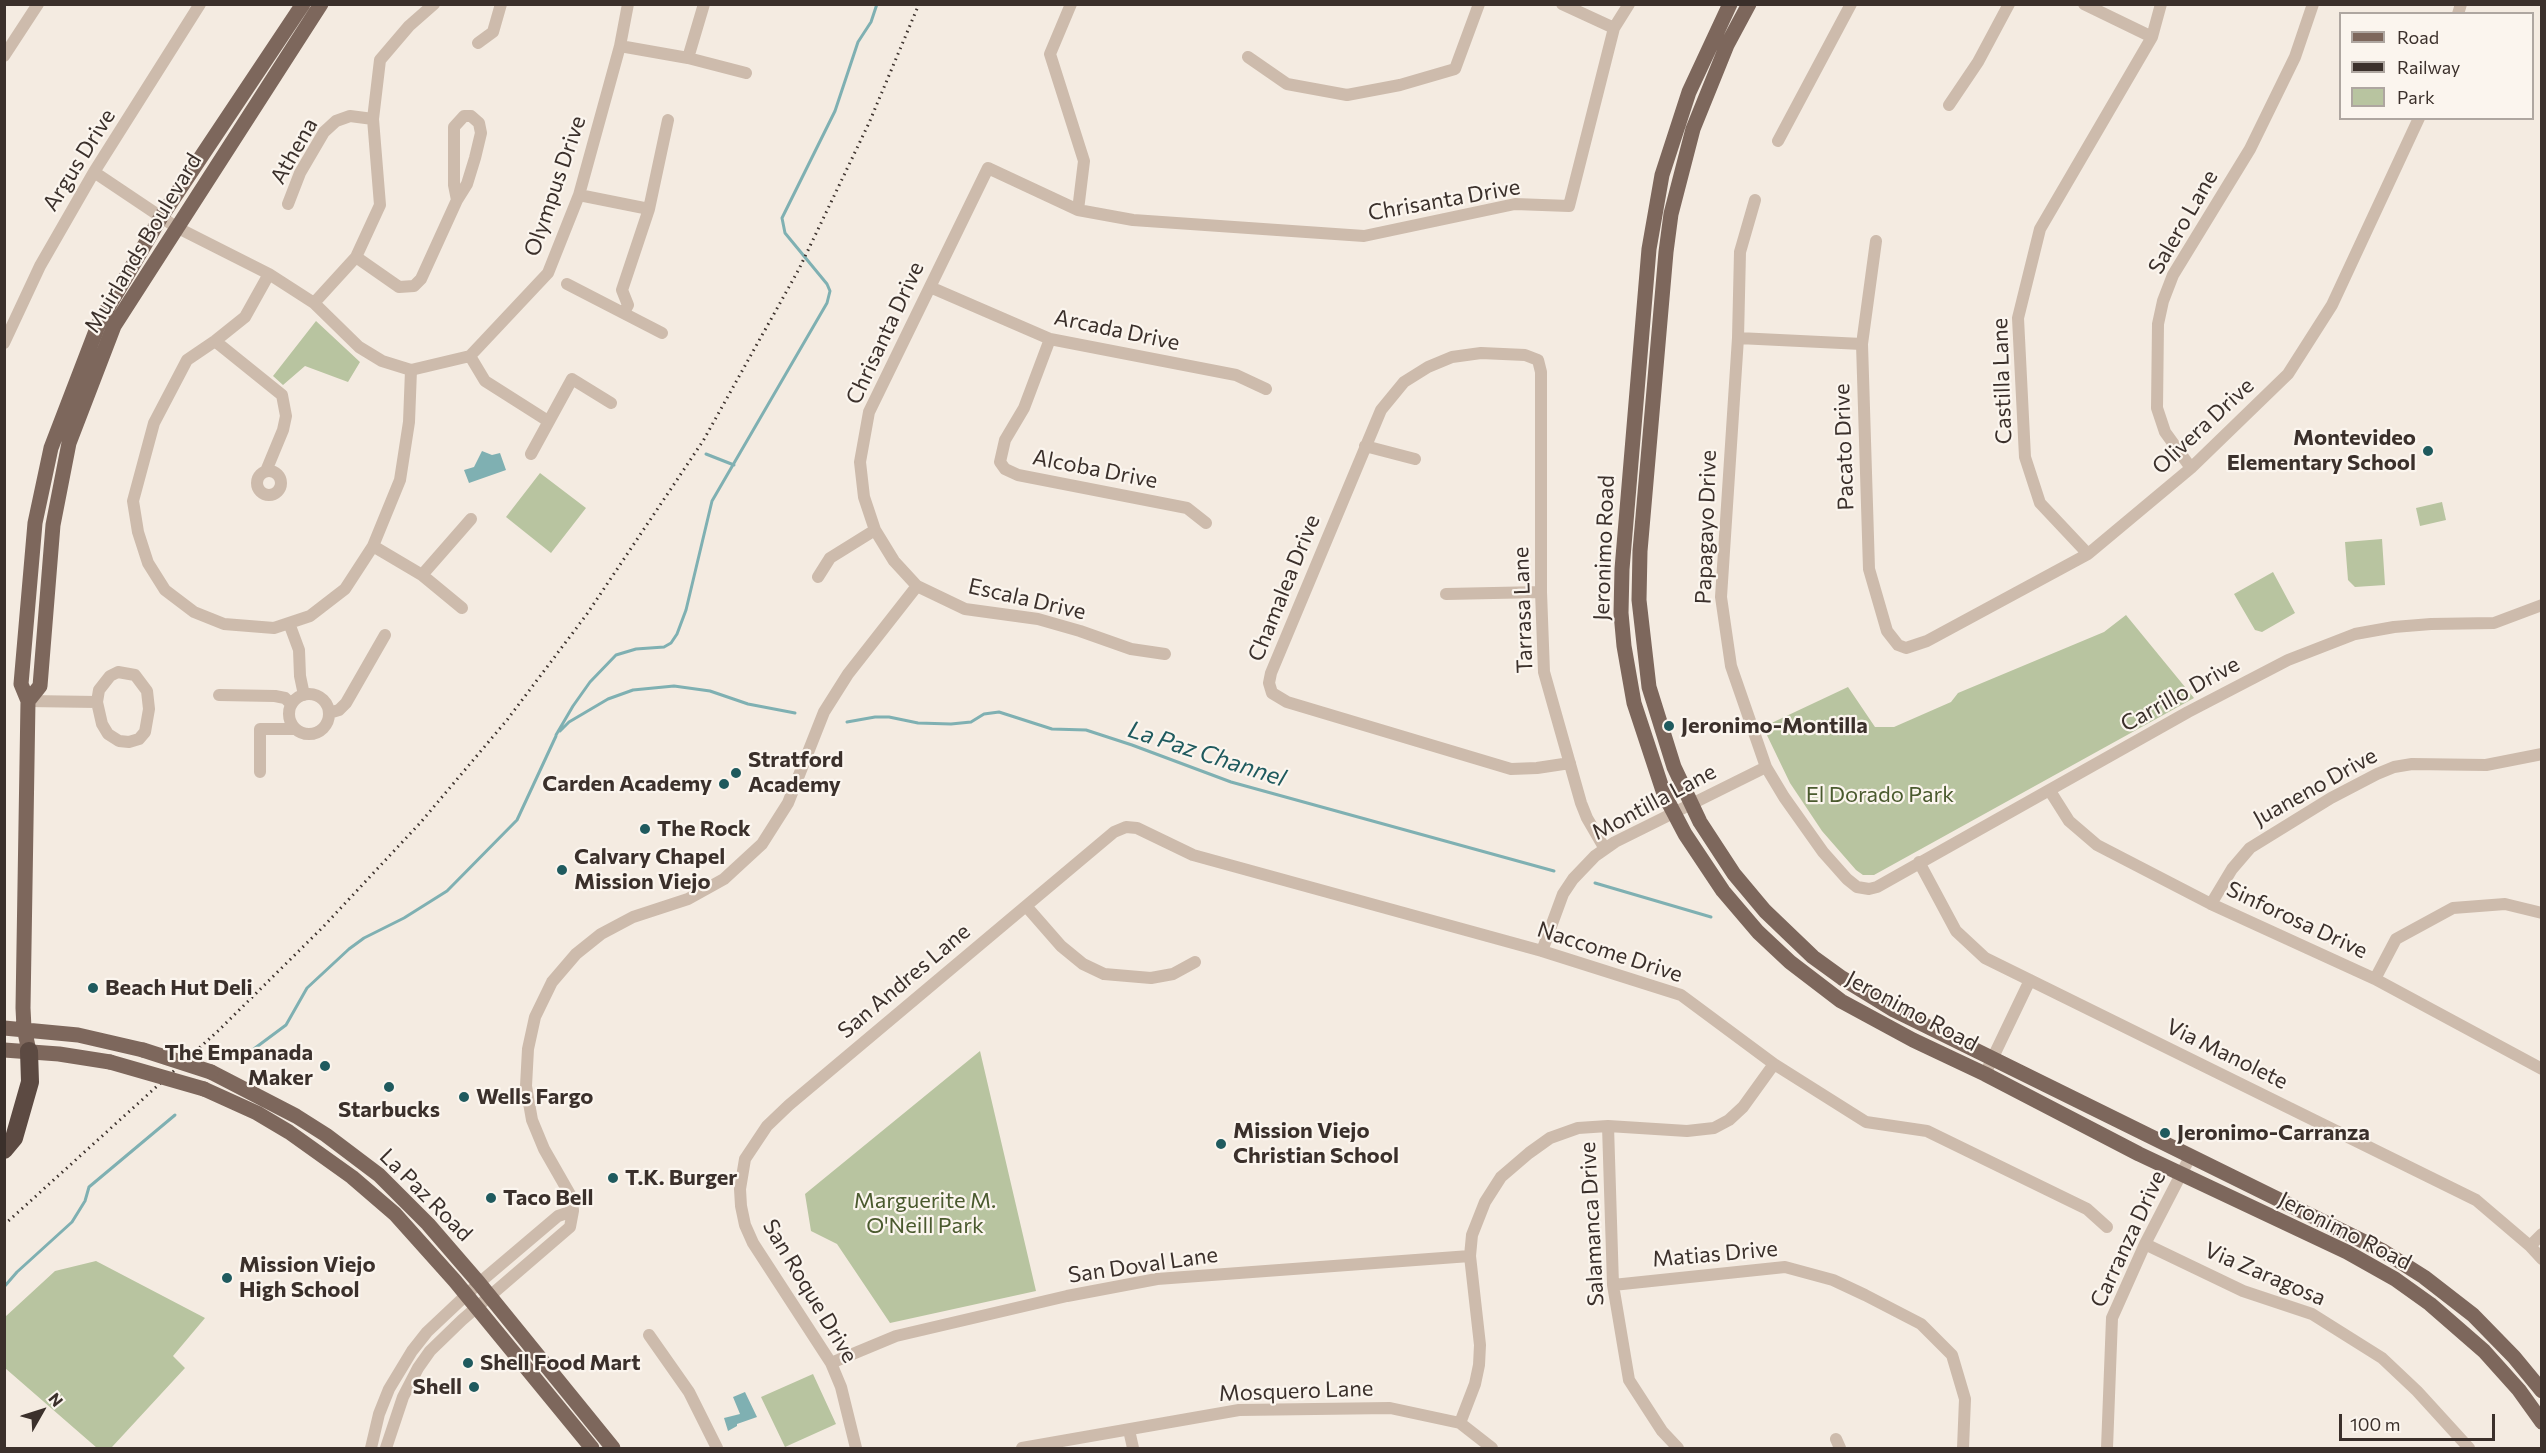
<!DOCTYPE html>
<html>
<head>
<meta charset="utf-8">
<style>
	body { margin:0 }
	#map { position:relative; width:2546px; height:1453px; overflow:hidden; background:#f4ebe1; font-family:Commissioner,sans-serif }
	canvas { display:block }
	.frame { position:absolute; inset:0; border:6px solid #3b302b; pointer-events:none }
	.legend { position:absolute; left:2339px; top:12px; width:195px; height:108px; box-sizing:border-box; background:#fbf5ee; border:2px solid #aea6a0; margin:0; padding:8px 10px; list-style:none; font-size:18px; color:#3b302b }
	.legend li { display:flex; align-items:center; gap:12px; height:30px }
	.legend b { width:30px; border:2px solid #aea6a0 }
	.north { position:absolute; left:12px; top:1381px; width:60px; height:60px; -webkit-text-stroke:4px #fbf5ee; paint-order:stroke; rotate:51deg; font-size:16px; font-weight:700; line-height:24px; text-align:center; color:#3b302b }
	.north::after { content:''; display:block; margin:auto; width:21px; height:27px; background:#3b302b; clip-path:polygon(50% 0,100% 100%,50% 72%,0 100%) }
	.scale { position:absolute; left:2339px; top:1414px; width:156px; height:27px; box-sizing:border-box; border:3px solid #3b302b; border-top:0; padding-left:8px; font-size:18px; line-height:21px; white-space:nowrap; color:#3b302b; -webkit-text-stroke:4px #fbf5ee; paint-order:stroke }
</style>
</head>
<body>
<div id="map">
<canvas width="2546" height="1453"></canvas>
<div class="frame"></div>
<ul class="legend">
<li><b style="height:8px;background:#7d675c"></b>Road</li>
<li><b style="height:8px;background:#3b302b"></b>Railway</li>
<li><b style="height:16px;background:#b8c4a0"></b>Park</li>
</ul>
<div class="north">N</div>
<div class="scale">100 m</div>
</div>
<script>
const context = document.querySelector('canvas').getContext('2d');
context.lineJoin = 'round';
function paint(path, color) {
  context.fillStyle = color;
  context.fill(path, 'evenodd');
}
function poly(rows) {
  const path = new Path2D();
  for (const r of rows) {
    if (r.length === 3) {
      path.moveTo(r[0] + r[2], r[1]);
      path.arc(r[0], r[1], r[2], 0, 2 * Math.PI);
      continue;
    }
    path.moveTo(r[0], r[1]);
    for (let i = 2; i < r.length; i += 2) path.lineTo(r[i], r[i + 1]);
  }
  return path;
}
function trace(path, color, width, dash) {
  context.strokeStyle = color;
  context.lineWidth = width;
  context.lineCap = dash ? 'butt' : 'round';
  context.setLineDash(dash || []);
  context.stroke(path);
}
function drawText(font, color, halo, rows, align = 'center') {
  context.font = font + ' Commissioner,sans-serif';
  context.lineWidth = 4.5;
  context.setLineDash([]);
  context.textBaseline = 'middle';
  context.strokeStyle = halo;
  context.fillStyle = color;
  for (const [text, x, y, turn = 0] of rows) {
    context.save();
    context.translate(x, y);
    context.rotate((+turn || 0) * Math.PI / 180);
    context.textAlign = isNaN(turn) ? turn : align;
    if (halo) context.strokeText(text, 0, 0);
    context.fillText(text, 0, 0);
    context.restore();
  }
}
paint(poly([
	[316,321,360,362,348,382,305,366,283,385,273,376],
	[540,473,586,508,551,553,506,517],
	[2442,502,2446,520,2420,526,2416,508],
	[2382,539,2385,585,2355,587,2348,580,2345,542],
	[2273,572,2295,613,2262,632,2255,630,2234,594],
	[2126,615,2194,698,1874,875,1863,875,1856,870,1822,831,1790,783,1763,727,1848,687,1875,727,1894,727,1951,702,1958,693,2104,632],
	[980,1051,1036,1291,890,1323,837,1244,811,1231,805,1194],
	[96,1261,205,1318,173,1356,185,1368,112,1447,97,1448,5,1368,5,1317,55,1271],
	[813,1374,836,1424,785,1447,761,1397]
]), '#b8c4a0');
paint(poly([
	[482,451,492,455,500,453,506,470,469,483,464,470,474,467],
	[745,1392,757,1417,737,1424,737,1426,728,1431,724,1418,740,1414,733,1397]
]), '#7fb0b2');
trace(poly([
	[706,454,734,465],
	[847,722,875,717,889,717,918,723,951,724,971,722,984,714,999,712,1052,729,1086,730,1132,745,1231,782,1554,871],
	[560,731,569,722,608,699,633,690,674,686,710,691,748,704,795,713],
	[556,735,573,706,590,682,616,655,636,649,664,647,671,643,677,634,686,610,712,501,827,303,830,291,827,284,785,233,782,218,835,111,858,42,871,22,877,4],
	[1595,883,1711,917],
	[243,1057,286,1025,307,988,349,949,364,938,404,918,447,891,517,820,556,736],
	[4,1287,17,1272,72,1222,85,1201,89,1187,175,1115]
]), '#7fb0b2', 3);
trace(poly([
	[1071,4,1050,54,1084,161,1078,210],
	[1562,4,1614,28],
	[2084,4,2152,37],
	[2458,14,2461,4],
	[478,43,493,32,501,4],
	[620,46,688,58,746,73],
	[4,56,38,4],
	[1248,57,1287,84,1347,95,1400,85,1455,69,1479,4],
	[688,58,704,4],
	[1949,105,1978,62,2009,4],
	[1778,141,1851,4],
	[94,172,176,227,269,274,314,303,359,347,382,361,411,370,470,356,548,273,579,195,620,46,628,4],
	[579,195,649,209],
	[1755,200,1740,252,1738,338,1721,597,1731,666,1766,767,1784,797,1823,852,1847,879,1857,887,1869,889,1877,887,2188,712,2288,660,2355,634,2394,627,2431,624,2494,623,2542,605],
	[288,204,300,173,324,132,336,121,350,116,373,119],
	[1876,241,1862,344,1869,569,1887,631,1898,645,1906,648,1927,641,2088,554,2191,468,2288,374,2332,305,2419,118],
	[356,257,399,287,414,286,421,279,457,200,467,184,475,158,481,133,479,123,471,116,464,116,454,127,454,185,457,200],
	[269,274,245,317,215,341,187,360,154,423,133,501,138,532,148,563,165,590,194,612,224,624,274,628,310,616,345,589,373,546,400,480,409,422,411,370],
	[567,284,662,333],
	[930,287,1050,339,1236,375,1266,389],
	[314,303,356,257,380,205,373,119,380,60,409,26,434,4],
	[624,312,628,305,622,290,649,209,668,120],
	[1738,338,1862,344],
	[1050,339,1024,408,1005,440,1000,462,1005,469,1018,475,1187,508,1206,523],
	[215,341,282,395,286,416,283,430,266,471],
	[4,343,40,266,94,172,200,4],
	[470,356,485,381,548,421],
	[1365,446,1415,459],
	[531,454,572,379,611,403],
	[2191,468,2165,432,2157,408,2158,324,2163,301,2173,275,2250,149,2295,57,2313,4],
	[269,483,12],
	[373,546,422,575,462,608],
	[2088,554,2040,503,2025,457,2018,318,2040,229,2152,37,2161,4],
	[422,575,471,519],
	[818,577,830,558,875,530],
	[1446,594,1541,592],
	[289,623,299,650,300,676,304,695],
	[1165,654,1131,649,1080,631,1038,619,965,609,917,586,894,561,875,530,864,497,860,462,869,412,988,168,1078,210,1133,220,1364,236,1515,204,1569,206,1614,28,1629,4],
	[309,714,20],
	[219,695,275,696,285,698,291,704],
	[28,701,97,702,102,724,108,734,119,741,129,742,139,739,145,732,149,709,147,691,135,675,118,672,110,676,99,690,97,702],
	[329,713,339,710,346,703,385,635],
	[1570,763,1537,768,1511,769,1287,702,1272,693,1269,683,1271,673,1381,410,1404,382,1428,367,1452,357,1481,353,1525,355,1538,360,1541,372,1541,592,1544,672,1581,803,1587,818,1605,849],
	[260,772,260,729,295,729],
	[2050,791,2069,821,2097,845,2211,904,2375,979,2542,1069],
	[1919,862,1956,931,1985,958,2476,1200,2530,1246,2542,1259],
	[2211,904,2232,869,2250,848,2331,798,2377,774,2394,767,2412,764,2486,765,2542,754],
	[1026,906,1061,946,1083,964,1104,974,1151,978,1173,974,1195,962],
	[1542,951,1563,894,1573,879,1595,856,1615,842,1766,767],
	[2375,979,2396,939,2453,908,2505,904,2542,913],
	[1985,1074,2030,980],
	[1608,1126,1613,1285,1629,1380,1662,1431,1678,1448],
	[2145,1244,2243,1291,2312,1314,2382,1358,2417,1391,2469,1448],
	[2530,1246,2542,1234],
	[1613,1285,1785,1267,1833,1280,1865,1295,1921,1324,1952,1355,1965,1399,1963,1448],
	[649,1335,689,1392,717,1448],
	[831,1363,896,1336,1067,1296,1157,1279,1470,1256],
	[1460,1423,1475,1384,1479,1365,1480,1345,1470,1256,1472,1235,1485,1202,1501,1177,1529,1153,1550,1138,1578,1128,1608,1126,1687,1131,1714,1128,1729,1120,1743,1107,1774,1064],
	[1129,1430,1133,1448],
	[1836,1439,1840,1448],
	[371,1448,379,1414,389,1389,412,1351,427,1332,479,1283,558,1216,573,1211],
	[386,1448,403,1397,418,1368,430,1351,462,1320,570,1227,573,1211,572,1198,544,1149,532,1120,526,1086,528,1049,535,1017,552,982,576,954,601,934,633,917,688,899,724,879,762,844,788,803,824,712,848,674,917,586],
	[856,1448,841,1387,831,1363,753,1243,745,1225,741,1206,740,1189,745,1159,767,1126,789,1105,1114,832,1126,827,1137,828,1193,855,1542,951,1681,995,1774,1064,1866,1122,1927,1131,2087,1209,2107,1227],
	[1022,1448,1239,1410,1390,1408,1460,1423,1492,1448],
	[2107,1448,2112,1318,2145,1244,2190,1157]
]), '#cdbbac', 12);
trace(poly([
	[1730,4,1689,92,1662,175,1649,249,1622,569,1621,613,1624,646,1634,703,1664,794,1685,834,1723,891,1758,932,1790,962,1841,1001,1913,1040,1985,1074,2139,1154,2347,1252,2395,1279,2430,1304,2484,1351,2519,1390,2542,1422],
	[1749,4,1727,45,1693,129,1671,214,1666,252,1640,551,1639,600,1649,687,1674,767,1700,822,1734,874,1765,911,1813,957,1842,978,1894,1010,2383,1251,2424,1277,2473,1315,2514,1357,2542,1391],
	[28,701,40,686,53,525,69,443,114,326,321,4],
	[4,1028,78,1035,143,1050],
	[4,1050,59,1054,110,1062],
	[29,1051,24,1028,23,1008,28,701,21,684,35,523,51,448,99,323,161,217,303,4],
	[211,1072,296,1116,326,1135,379,1175,428,1224,479,1283,613,1448],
	[204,1089,257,1113,289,1132,352,1177,395,1214,455,1281,592,1448]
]), '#7d675c', 15);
trace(poly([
	[4,1150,14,1138,30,1082,29,1051]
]), '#5c4a42', 18);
trace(poly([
	[4,1225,219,1030,323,927,421,822,507,720,587,614,703,441,799,269,869,123,919,4]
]), '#3b302b', 3, [1.5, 4.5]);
trace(poly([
	[143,1050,211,1072],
	[110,1062,204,1089]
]), '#7d675c', 15);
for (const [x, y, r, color] of [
	[2428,451,6,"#1f5a5e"],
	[1669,726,6,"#1f5a5e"],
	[736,773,6,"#1f5a5e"],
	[724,784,6,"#1f5a5e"],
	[645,829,6,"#1f5a5e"],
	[562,870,6,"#1f5a5e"],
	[93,988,6,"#1f5a5e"],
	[325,1066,6,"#1f5a5e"],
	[389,1087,6,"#1f5a5e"],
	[464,1097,6,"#1f5a5e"],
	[2165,1133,6,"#1f5a5e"],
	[1221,1144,6,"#1f5a5e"],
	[613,1178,6,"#1f5a5e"],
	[491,1198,6,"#1f5a5e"],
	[227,1278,6,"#1f5a5e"],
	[468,1363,6,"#1f5a5e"],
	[474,1387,6,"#1f5a5e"]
]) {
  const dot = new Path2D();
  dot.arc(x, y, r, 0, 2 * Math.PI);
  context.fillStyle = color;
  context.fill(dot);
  trace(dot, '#fbf5ee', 2);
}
drawText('22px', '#3b302b', '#fbf5ee', [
	["Athena",294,151,-60],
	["Argus Drive",79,160,-58],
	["Olympus Drive",555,186,-71],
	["Chrisanta Drive",1444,200,-10],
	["Salero Lane",2183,222,-60],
	["Muirlands Boulevard",143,243,-59],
	["Arcada Drive",1117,330,12],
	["Chrisanta Drive",885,333,-65],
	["Castilla Lane",2002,381,-92],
	["Olivera Drive",2203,426,-43],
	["Pacato Drive",1844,447,-92],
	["Alcoba Drive",1095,469,11],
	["Papagayo Drive",1706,527,-88],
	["Jeronimo Road",1604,548,-88],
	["Chamalea Drive",1284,588,-68],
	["Escala Drive",1027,599,13],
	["Tarrasa Lane",1523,610,-92],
	["Carrillo Drive",2180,694,-29],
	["Juaneno Drive",2315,787,-29],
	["Montilla Lane",1654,802,-28],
	["Sinforosa Drive",2297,920,25],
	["Naccome Drive",1610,952,18],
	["San Andres Lane",904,981,-40],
	["Jeronimo Road",1912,1011,28],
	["Via Manolete",2227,1054,26],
	["La Paz Road",426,1195,45],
	["Salamanca Drive",1592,1224,-93],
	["Jeronimo Road",2345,1231,27],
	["Carranza Drive",2128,1239,-65],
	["Matias Drive",1715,1254,-5],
	["San Doval Lane",1143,1265,-8],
	["Via Zaragosa",2265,1274,23],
	["San Roque Drive",810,1291,59],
	["Mosquero Lane",1296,1391,-2]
]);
drawText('bold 22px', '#3b302b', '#fbf5ee', [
	["Montevideo",2416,438,"right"],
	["Elementary School",2416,463,"right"],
	["Jeronimo-Montilla",1681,726],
	["Stratford",748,760],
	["Academy",748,785],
	["Carden Academy",712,784,"right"],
	["The Rock",657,829],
	["Calvary Chapel",574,857],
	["Mission Viejo",574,882],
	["Beach Hut Deli",105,988],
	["The Empanada",313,1053,"right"],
	["Maker",313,1078,"right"],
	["Wells Fargo",476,1097],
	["Starbucks",389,1110,"center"],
	["Mission Viejo",1233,1131],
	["Christian School",1233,1156],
	["Jeronimo-Carranza",2177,1133],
	["T.K. Burger",625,1178],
	["Taco Bell",503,1198],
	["Mission Viejo",239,1265],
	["High School",239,1290],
	["Shell Food Mart",480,1363],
	["Shell",462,1387,"right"]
], 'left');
drawText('22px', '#4a5a2e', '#fbf5ee', [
	["El Dorado Park",1880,795],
	["Marguerite M.",925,1201],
	["O'Neill Park",925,1226]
]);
drawText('italic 24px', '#1f5a5e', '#fbf5ee', [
	["La Paz Channel",1207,754,18]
]);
</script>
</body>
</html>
